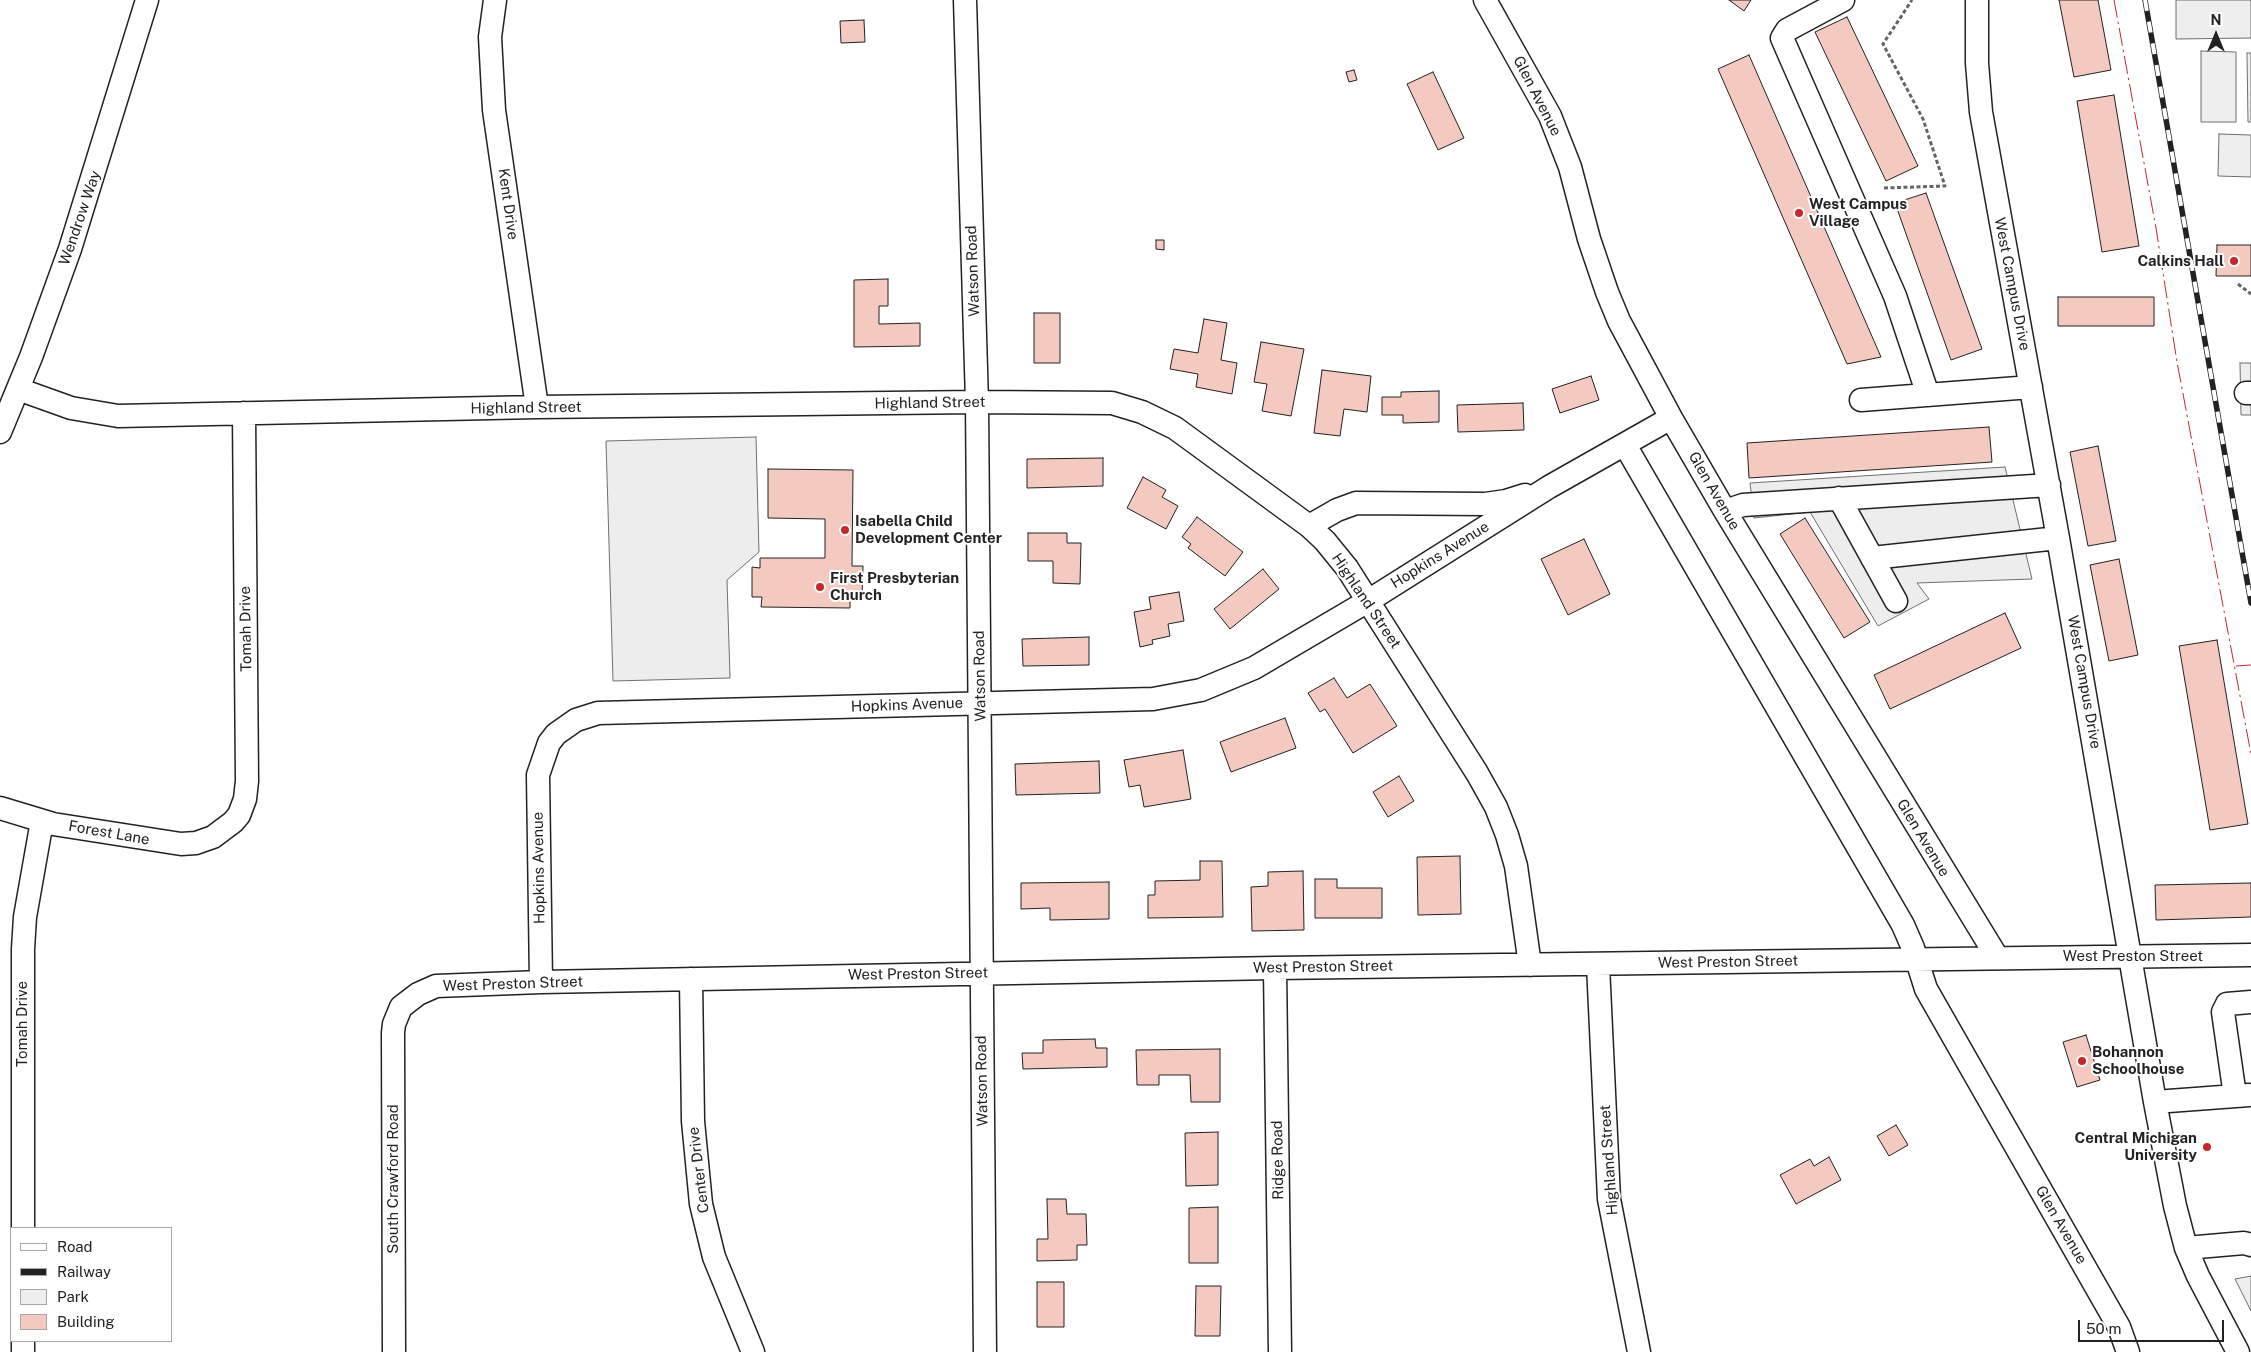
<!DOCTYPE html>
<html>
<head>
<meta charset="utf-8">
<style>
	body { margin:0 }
	#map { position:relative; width:2251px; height:1352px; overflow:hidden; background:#fff; font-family:"Public Sans",sans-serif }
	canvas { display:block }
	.legend { position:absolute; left:10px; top:1227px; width:162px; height:115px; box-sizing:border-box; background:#fff; border:1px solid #a7a7a7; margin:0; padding:6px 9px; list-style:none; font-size:15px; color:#222 }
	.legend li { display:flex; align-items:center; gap:10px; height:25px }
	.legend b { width:25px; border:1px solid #a7a7a7 }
	.north { position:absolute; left:2191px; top:10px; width:50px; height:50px; -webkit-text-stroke:4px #fff; paint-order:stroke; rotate:0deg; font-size:14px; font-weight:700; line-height:20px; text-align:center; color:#222 }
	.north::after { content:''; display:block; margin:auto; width:18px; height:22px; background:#222; clip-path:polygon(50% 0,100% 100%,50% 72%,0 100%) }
	.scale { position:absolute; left:2078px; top:1320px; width:146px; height:22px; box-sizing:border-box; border:2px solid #222; border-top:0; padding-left:6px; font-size:15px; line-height:18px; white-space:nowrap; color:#222; -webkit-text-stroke:4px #fff; paint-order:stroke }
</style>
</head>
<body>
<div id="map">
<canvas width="2251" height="1352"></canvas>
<ul class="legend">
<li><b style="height:6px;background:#fff"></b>Road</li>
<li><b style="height:6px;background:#222"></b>Railway</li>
<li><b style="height:14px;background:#eee"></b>Park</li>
<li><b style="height:14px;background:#f3c9c0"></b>Building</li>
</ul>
<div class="north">N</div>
<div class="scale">50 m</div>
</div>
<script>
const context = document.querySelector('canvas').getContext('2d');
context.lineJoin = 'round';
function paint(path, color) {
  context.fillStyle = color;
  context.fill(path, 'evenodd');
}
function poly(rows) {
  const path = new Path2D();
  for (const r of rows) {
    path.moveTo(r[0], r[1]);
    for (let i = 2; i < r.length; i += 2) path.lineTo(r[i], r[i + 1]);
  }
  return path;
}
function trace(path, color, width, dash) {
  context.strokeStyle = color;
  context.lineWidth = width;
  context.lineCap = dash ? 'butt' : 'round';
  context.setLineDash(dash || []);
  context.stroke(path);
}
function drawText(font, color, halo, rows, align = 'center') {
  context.font = font + ' "Public Sans",sans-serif';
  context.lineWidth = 4;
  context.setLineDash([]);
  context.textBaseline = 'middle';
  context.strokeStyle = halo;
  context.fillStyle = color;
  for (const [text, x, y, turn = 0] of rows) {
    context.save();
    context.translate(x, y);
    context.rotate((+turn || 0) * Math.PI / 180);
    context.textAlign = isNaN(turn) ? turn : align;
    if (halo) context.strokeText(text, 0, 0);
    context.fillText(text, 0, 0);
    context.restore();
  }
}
const green = poly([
	[2176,0,2251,0,2251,38,2176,39,2176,0],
	[2201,51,2236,52,2236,122,2201,122,2201,51],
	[2247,53,2251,53,2251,122,2248,122,2247,53],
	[2219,134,2251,135,2251,177,2218,176,2219,134],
	[2251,1276,2251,1311,2235,1279,2251,1276]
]);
paint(green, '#eee');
trace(green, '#6f6f6f', 1);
const parking = poly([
	[2240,363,2251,363,2251,415,2241,415,2240,363],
	[756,437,759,552,727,580,730,678,613,681,606,441,756,437],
	[2005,467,2032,579,1917,583,1929,599,1878,626,1810,512,1754,518,1750,483,2005,467]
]);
paint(parking, '#ededed');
trace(parking, '#6f6f6f', 1);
const building = poly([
	[1729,0,1751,0,1744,11,1729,0],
	[2059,0,2098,0,2111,70,2074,77,2059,0],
	[1847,17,1918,166,1886,181,1815,32,1847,17],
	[864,20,865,42,841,43,840,21,864,20],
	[1749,55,1881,357,1847,364,1718,69,1749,55],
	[1354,70,1357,80,1349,82,1346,72,1354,70],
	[1433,72,1464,138,1438,150,1407,84,1433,72],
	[2114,95,2139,246,2102,252,2077,101,2114,95],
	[1926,193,1982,349,1951,360,1895,203,1926,193],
	[1156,240,1164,240,1164,250,1156,249,1156,240],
	[2217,245,2251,245,2251,276,2216,276,2217,245],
	[888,279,888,306,879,306,879,324,920,323,920,346,854,347,854,280,888,279],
	[2058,297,2154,297,2154,326,2058,326,2058,297],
	[1034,313,1060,313,1060,363,1034,363,1034,313],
	[1204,319,1227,323,1221,360,1237,363,1232,394,1196,387,1198,374,1170,369,1174,349,1198,353,1204,319],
	[1261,342,1304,349,1291,416,1262,411,1267,384,1254,382,1261,342],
	[1322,370,1371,376,1367,412,1344,409,1340,436,1314,433,1322,370],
	[1591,376,1599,400,1560,413,1552,389,1591,376],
	[1439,391,1439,422,1403,423,1403,415,1382,415,1382,397,1401,397,1401,392,1439,391],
	[1523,403,1524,430,1458,432,1457,405,1523,403],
	[1989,427,1992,462,1749,478,1747,443,1989,427],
	[2098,446,2116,541,2088,546,2070,452,2098,446],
	[1103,458,1103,486,1027,488,1027,459,1103,458],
	[768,469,853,470,852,566,863,566,862,599,850,599,850,608,761,607,762,597,752,597,752,567,760,568,760,558,825,558,825,519,768,518,768,469],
	[1143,477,1166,490,1162,497,1178,506,1166,529,1127,508,1143,477],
	[1197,517,1243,552,1225,576,1188,548,1191,544,1182,537,1197,517],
	[1805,518,1870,622,1844,638,1780,534,1805,518],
	[1028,533,1067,533,1067,543,1081,543,1080,584,1053,583,1053,561,1028,561,1028,533],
	[1584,539,1610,594,1568,615,1541,559,1584,539],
	[2119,559,2138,655,2109,661,2090,565,2119,559],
	[1263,569,1279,589,1230,629,1214,609,1263,569],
	[1179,592,1184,621,1168,624,1170,636,1152,640,1153,644,1140,647,1134,612,1151,609,1149,597,1179,592],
	[2005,613,2021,648,1890,709,1874,675,2005,613],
	[1089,637,1089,665,1023,666,1022,639,1089,637],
	[2217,640,2248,824,2210,830,2179,646,2217,640],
	[1334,678,1347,698,1370,684,1397,726,1353,753,1325,709,1320,712,1308,693,1334,678],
	[1285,718,1296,748,1231,772,1220,742,1285,718],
	[1183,750,1191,799,1144,807,1140,785,1129,787,1124,760,1183,750],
	[1099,761,1100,793,1016,795,1015,764,1099,761],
	[1399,776,1414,801,1388,817,1373,792,1399,776],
	[1460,856,1461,914,1418,915,1417,857,1460,856],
	[1200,861,1222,861,1223,917,1148,918,1148,895,1155,895,1155,881,1200,880,1200,861],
	[1303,871,1304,930,1252,931,1251,887,1268,886,1268,872,1303,871],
	[1315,879,1337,879,1337,888,1382,888,1382,918,1315,918,1315,879],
	[1109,882,1109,919,1050,920,1050,908,1021,909,1021,883,1109,882],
	[2251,883,2251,917,2156,920,2155,885,2251,883],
	[2086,1035,2100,1080,2077,1087,2063,1042,2086,1035],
	[1095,1039,1096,1048,1107,1048,1107,1067,1023,1069,1022,1053,1043,1053,1043,1040,1095,1039],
	[1220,1049,1220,1102,1191,1102,1190,1075,1159,1075,1159,1085,1137,1085,1136,1050,1220,1049],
	[1896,1125,1908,1145,1889,1156,1877,1136,1896,1125],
	[1218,1132,1218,1185,1186,1186,1185,1133,1218,1132],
	[1829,1157,1841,1180,1796,1204,1780,1175,1810,1159,1814,1166,1829,1157],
	[1047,1199,1066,1199,1067,1214,1086,1214,1087,1245,1077,1245,1077,1260,1037,1261,1037,1239,1048,1239,1047,1199],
	[1218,1207,1218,1263,1189,1263,1189,1208,1218,1207],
	[1037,1282,1064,1282,1064,1327,1037,1327,1037,1282],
	[1196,1286,1221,1286,1220,1336,1195,1336,1196,1286]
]);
paint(building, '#f3c9c0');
trace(building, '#222', 1);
const minor = poly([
	[495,0,490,37,494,110,537,407],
	[965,0,977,402,985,1352],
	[1485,0,1550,116,1570,167,1589,239,1607,292,1619,321,1671,418,1725,511,1997,957],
	[1843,0,1787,30,1782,38,1895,296,1928,395],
	[1977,0,1977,63,1981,112,2058,538,2155,1102,2175,1206,2186,1248,2198,1276,2238,1352],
	[18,389,71,408,118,416,537,407,977,402,1112,403,1142,412,1175,428,1309,526,1325,541,1347,568,1477,773,1496,807,1507,835,1516,866,1530,965],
	[2246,393,2251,393],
	[1861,400,2031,387],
	[0,432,31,357,70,249,147,0],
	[1625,445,1903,925,1913,948,1926,989,2119,1327,2128,1352],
	[1839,498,1896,601],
	[1725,511,1743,505,2049,485],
	[1309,526,1337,510,1356,503,1485,504,1506,501,1525,495],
	[1872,558,2058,538],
	[0,808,53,824,181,844,196,843,213,837,233,822,239,815,245,799,247,781,244,413],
	[1598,965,1609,1199,1639,1352],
	[1275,968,1280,1352],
	[691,979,693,1121,701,1204,714,1257,753,1352],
	[541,982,538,775,549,743,556,734,576,720,598,713,1153,699,1201,690,1254,668,1368,601,1549,487,1671,418],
	[2235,1096,2223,1012,2227,1004,2251,1002],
	[2155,1102,2249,1095],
	[23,1228,23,949,25,917,42,821],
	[2186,1248,2244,1243,2251,1245],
	[23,1341,23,1352],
	[394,1352,393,1033,394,1024,401,1007,418,994,436,986,541,982,1275,968,2251,955]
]);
trace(minor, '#222', 25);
trace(poly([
	[1884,188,1945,186,1923,119,1883,44,1912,0],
	[2238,284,2251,294]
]), '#646464', 3, [4, 2.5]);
trace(minor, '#fff', 22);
const rail = poly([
	[2145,0,2251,603]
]);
trace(rail, '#222', 5.5);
trace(rail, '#fff', 4, [11]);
trace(poly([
	[2114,0,2156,228,2177,362,2251,754],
	[2236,666,2251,665]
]), '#c62828', 1, [18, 4, 2.5, 4]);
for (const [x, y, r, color] of [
	[1799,213,5,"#c62828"],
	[2234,261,5,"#c62828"],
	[845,530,5,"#c62828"],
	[820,587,5,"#c62828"],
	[2082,1061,5,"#c62828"],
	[2207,1147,5,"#c62828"]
]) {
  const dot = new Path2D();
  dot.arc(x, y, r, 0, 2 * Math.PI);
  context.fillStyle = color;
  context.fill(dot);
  trace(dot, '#fff', 2);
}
drawText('15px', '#222', '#fff', [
	["Glen Avenue",1537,96,63],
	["Kent Drive",508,204,82],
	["Wendrow Way",80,218,-71],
	["Watson Road",973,271,-92],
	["West Campus Drive",2012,284,79],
	["Highland Street",930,403,-1],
	["Highland Street",526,408,-1],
	["Glen Avenue",1714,491,60],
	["Hopkins Avenue",1440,555,-32],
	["Highland Street",1366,601,56],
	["Tomah Drive",246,629,-91],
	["Watson Road",980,676,-91],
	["West Campus Drive",2084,682,80],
	["Hopkins Avenue",907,705,-2],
	["Forest Lane",109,833,10],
	["Glen Avenue",1923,838,59],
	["Hopkins Avenue",539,868,-91],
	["West Preston Street",2133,956],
	["West Preston Street",1728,962,-1],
	["West Preston Street",1323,967,-1],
	["West Preston Street",918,974,-1],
	["West Preston Street",513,984,-2],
	["Tomah Drive",22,1024,-90],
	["Watson Road",982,1081,-91],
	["Ridge Road",1278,1160,-91],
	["Highland Street",1609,1160,-94],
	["Center Drive",699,1170,-97],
	["South Crawford Road",393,1179,-90],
	["Glen Avenue",2061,1225,60]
]);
drawText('bold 15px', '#222', '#fff', [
	["West Campus",1809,204],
	["Village",1809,221],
	["Calkins Hall",2224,261,"right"],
	["Isabella Child",855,521],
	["Development Center",855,538],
	["First Presbyterian",830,578],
	["Church",830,595],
	["Bohannon",2092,1052],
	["Schoolhouse",2092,1069],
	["Central Michigan",2197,1138,"right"],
	["University",2197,1155,"right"]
], 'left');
</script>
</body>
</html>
